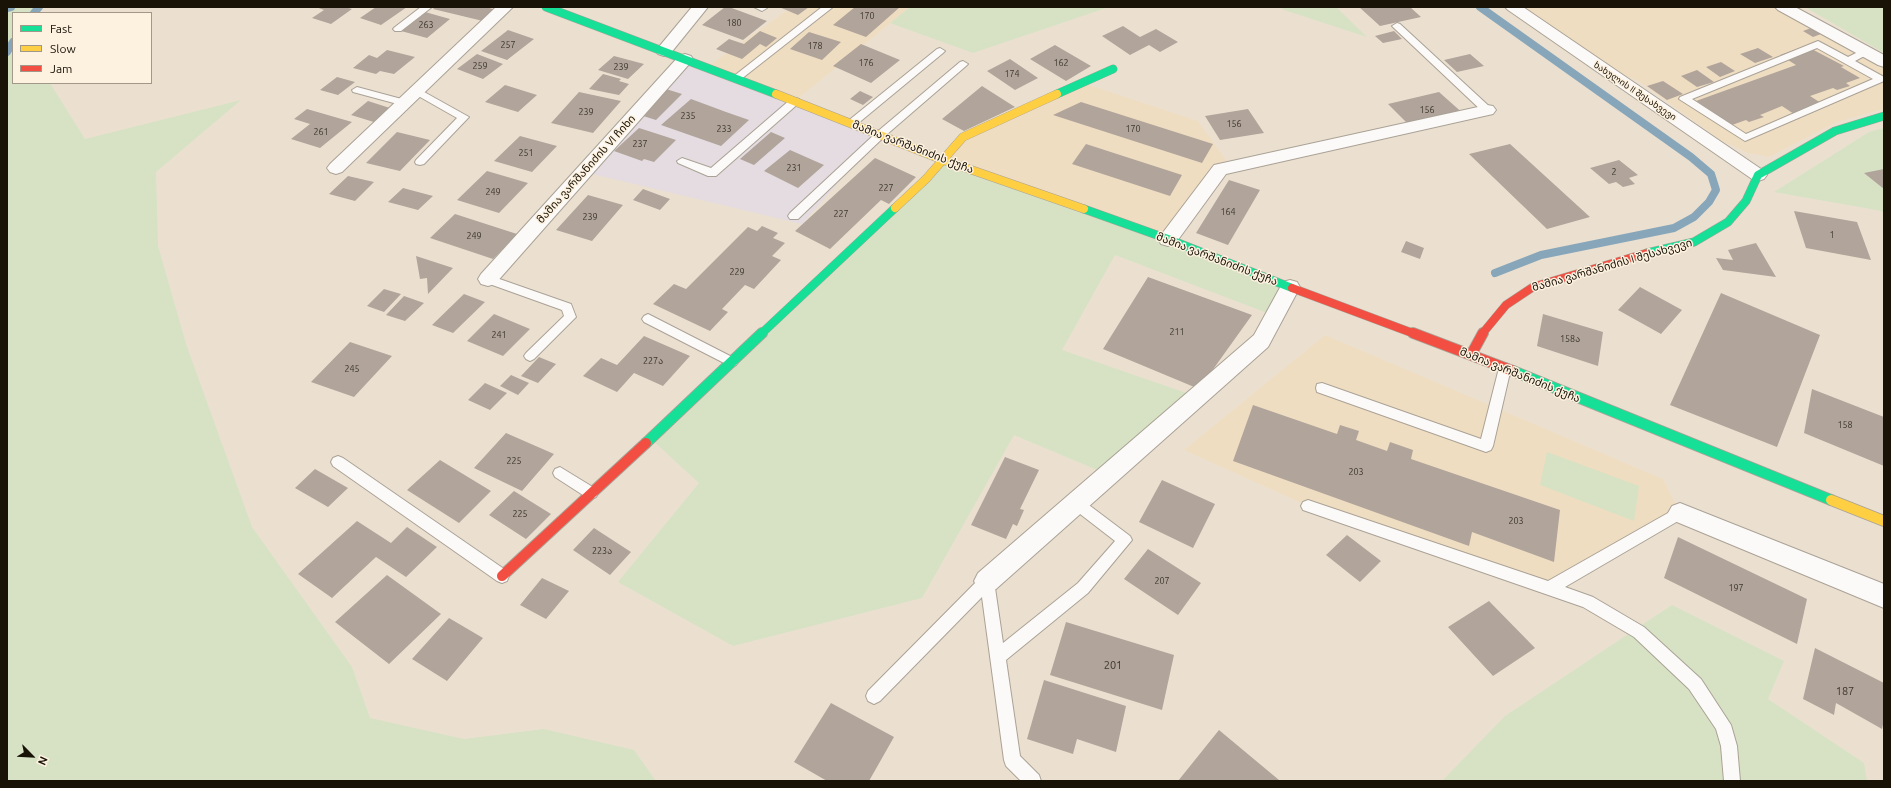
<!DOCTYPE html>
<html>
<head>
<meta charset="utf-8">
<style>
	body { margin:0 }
	#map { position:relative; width:1891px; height:788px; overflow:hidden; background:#ebe0d0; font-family:Ubuntu,sans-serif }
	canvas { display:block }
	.frame { position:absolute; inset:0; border:8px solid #181207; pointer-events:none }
	.legend { position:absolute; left:12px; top:12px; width:140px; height:72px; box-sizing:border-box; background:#fdf1df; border:1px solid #a19889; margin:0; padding:5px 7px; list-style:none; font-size:12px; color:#181207 }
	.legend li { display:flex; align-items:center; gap:8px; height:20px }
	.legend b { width:20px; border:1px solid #a19889 }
	.north { position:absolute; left:12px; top:736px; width:40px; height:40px; -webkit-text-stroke:3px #fdf1df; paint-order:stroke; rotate:114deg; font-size:11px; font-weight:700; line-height:16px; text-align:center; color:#181207 }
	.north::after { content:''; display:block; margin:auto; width:14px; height:18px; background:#181207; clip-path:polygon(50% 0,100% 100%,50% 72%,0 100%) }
</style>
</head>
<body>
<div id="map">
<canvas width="1891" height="788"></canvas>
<div class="frame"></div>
<ul class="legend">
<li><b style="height:5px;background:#16e098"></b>Fast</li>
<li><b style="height:5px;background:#ffcf43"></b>Slow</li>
<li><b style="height:5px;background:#f24e42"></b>Jam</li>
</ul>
<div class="north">N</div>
</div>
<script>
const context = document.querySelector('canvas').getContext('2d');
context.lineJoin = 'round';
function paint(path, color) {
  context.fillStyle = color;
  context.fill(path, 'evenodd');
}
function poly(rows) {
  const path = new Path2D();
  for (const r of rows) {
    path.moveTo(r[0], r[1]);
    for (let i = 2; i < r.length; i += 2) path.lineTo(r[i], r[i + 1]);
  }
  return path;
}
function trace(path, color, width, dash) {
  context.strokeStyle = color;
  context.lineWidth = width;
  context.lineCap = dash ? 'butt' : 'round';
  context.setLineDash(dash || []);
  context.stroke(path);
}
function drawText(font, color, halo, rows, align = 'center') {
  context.font = font + ' Ubuntu,"Noto Sans Georgian",sans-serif';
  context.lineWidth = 3;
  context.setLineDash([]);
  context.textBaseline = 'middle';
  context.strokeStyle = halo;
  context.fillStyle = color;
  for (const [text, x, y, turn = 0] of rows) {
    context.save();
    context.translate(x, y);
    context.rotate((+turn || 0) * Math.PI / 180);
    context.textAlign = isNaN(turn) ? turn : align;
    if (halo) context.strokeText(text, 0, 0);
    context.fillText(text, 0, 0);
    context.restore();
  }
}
paint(poly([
	[685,59,881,134,802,224,584,172]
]), '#e4dce0');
paint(poly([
	[792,7,910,7,795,101,707,67],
	[1513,7,1802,7,1808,24,1884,66,1884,109,1837,122,1769,157,1748,153,1722,141,1640,82,1586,58],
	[1083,83,1198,121,1231,167,1168,239,943,160,963,137],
	[1325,335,1663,479,1680,513,1549,588,1308,506,1184,450]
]), '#efddc2');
paint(poly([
	[7,7,40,7,36,13,13,13,13,83,50,83,85,139,241,100,156,172,158,246,186,344,252,527,352,667,370,718,464,739,544,729,634,750,656,781,7,781],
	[910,7,1109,7,973,53,890,23],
	[1280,7,1339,7,1337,8,1367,37,1284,10],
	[1805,7,1884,7,1884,53],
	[1884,128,1884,216,1882,211,1774,192,1869,132],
	[943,160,1290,287,1275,316,1115,255,1062,350,1198,397,1109,475,1014,435,922,598,733,646,618,582,699,483,651,439],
	[1547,452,1639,486,1634,521,1540,485],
	[1672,605,1784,661,1768,699,1864,763,1867,781,1442,781,1505,716]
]), '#d6e2c3');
trace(poly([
	[1480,7,1691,157,1711,174,1716,190,1709,202,1694,217,1674,228,1541,255,1495,273],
	[7,8,11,7],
	[34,13,39,7],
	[7,52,13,42]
]), '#88a6ba', 8);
paint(poly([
	[316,7,345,7,352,9,331,24,312,18,324,10],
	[376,7,407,7,381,25,360,18],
	[435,7,486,7,496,10,483,21,433,9],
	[725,7,729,7,767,21,743,40,702,25],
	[779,7,809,7,798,15],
	[855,7,900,7,866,37,833,25],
	[1359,7,1410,7,1421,17,1380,26],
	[425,12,450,19,427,38,401,31],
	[1123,26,1140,37,1156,29,1178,42,1160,52,1149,45,1130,55,1102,36],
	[1811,28,1821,34,1813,37,1803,31],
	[508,30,534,39,507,60,481,51],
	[760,31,777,38,766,47,760,44,742,59,716,49,729,39,744,44],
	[1394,31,1402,39,1383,43,1375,36],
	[809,32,841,42,822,60,790,49],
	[861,44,900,60,871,83,833,66],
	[1055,45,1091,66,1066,81,1030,59],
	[1806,46,1844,66,1841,67,1860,78,1846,83,1850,86,1837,90,1833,88,1810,96,1824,105,1797,116,1782,106,1760,115,1764,117,1749,122,1746,120,1732,125,1696,101,1796,65,1780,55],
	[1758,48,1773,57,1755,63,1740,54],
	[387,50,415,57,394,74,380,71,376,74,353,68,369,55,377,58],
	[477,54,503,64,483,79,457,69],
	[1470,54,1484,66,1457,72,1444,60],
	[614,56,644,64,628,79,598,70],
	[1010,59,1038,78,1015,90,987,71],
	[1721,62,1735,71,1720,77,1706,67],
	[1697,70,1714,82,1697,87,1681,76],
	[603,74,621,79,619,81,629,84,619,95,589,89],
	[337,77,355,82,338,95,320,90],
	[1663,81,1683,94,1667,100,1647,86],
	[505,85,537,95,518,112,485,102],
	[982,86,1015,107,964,131,942,119],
	[666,89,682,94,656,120,640,115],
	[860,91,873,97,863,105,850,99],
	[579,92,621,101,593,133,551,123],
	[1439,92,1466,116,1413,129,1388,104],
	[691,99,726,112,749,120,721,146,661,125],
	[368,101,393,109,377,123,351,115],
	[1081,102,1213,144,1202,163,1053,115],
	[307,109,352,122,320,148,291,139,310,124,294,119],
	[1248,109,1264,133,1220,140,1205,116],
	[639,128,667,137,676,140,654,162,644,159,642,161,614,151],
	[397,132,430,140,400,171,366,163],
	[771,132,785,138,754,165,740,159],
	[520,136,557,146,532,172,494,161],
	[1086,144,1182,175,1170,196,1072,164],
	[1510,144,1590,217,1547,229,1469,154],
	[790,150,824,165,798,188,764,171],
	[875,158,916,177,889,204,881,200,830,249,795,231],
	[1619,160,1638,175,1629,178,1635,184,1623,187,1616,182,1609,184,1590,168],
	[1884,169,1884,189,1864,173],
	[487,171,528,183,499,213,457,200],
	[348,176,374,182,355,201,329,194],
	[1229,180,1260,190,1228,245,1196,233],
	[403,188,433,196,418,210,388,202],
	[643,189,670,199,660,210,633,200],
	[588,195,623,205,592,241,556,230],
	[1794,211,1857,222,1871,260,1806,248],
	[455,214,517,234,493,259,430,238],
	[762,226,778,233,773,238,785,243,772,256,781,260,754,289,745,285,722,309,728,312,710,331,653,304,674,284,686,289,748,227,757,231],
	[1406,241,1424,248,1420,259,1401,252],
	[1756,243,1776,277,1723,270,1716,258,1733,260,1728,250],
	[416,256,453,268,428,294,427,278,420,279],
	[1148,277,1252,315,1199,389,1103,349],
	[1640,287,1682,310,1661,334,1618,310],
	[384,289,401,294,384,312,367,306],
	[1721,293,1820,335,1777,447,1670,405],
	[464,294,485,302,453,333,432,325],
	[404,296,424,303,405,321,386,315],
	[494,314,530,329,503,356,467,341],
	[1543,314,1603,332,1598,366,1537,346],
	[644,336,690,356,663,386,634,373,617,392,583,376,601,358,617,365],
	[350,342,392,356,354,397,311,382],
	[539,357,556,364,538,383,521,376],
	[511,375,529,383,518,395,500,386],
	[485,383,507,393,490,410,468,400],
	[1812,389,1884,417,1884,466,1804,433],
	[1253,405,1337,434,1340,425,1359,431,1356,440,1387,451,1390,442,1413,450,1411,459,1560,510,1554,562,1472,532,1469,546,1233,461],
	[506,433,554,454,522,491,474,468],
	[1005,457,1039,470,1020,509,1024,510,1017,526,1013,524,1006,539,971,525],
	[440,460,491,491,459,523,407,490],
	[315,469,348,488,328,507,295,488],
	[1162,480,1215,504,1193,548,1139,522],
	[514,491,551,514,526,539,489,515],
	[357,521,391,543,407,527,437,547,406,577,376,557,332,598,298,574],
	[594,528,631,552,610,575,573,550],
	[1347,535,1381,561,1360,582,1326,555],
	[1678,537,1807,599,1797,644,1664,578],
	[1148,549,1201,583,1178,615,1124,579],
	[387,575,441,614,389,664,335,622],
	[542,578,569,591,546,619,520,605],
	[1489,601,1535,648,1493,676,1448,627],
	[449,618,483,638,447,681,412,659],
	[1066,622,1174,655,1162,710,1050,675],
	[1815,648,1884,683,1884,720,1882,729,1836,703,1834,715,1803,699],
	[1044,680,1126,706,1116,752,1077,739,1073,754,1027,739],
	[831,703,894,737,869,781,827,781,794,762],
	[1219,730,1279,780,1278,781,1178,781]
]), '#b0a49b');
const lane = poly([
	[421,7,432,7,401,31,395,31,393,29,395,27,421,7],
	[754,7,766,7,767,8,762,11,754,7],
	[822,7,833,7,740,80,734,80,732,78,734,76,822,7],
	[1397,23,1400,24,1491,108,1492,110,1491,112,1483,112,1394,28,1392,26,1397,23],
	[1818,41,1848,57,1862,50,1868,50,1870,52,1868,54,1855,61,1884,77,1884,81,1745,141,1679,99,1680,97,1818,41],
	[1817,48,1873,79,1746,134,1692,99,1817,48],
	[940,48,945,51,943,53,856,125,848,125,847,123,848,121,937,49,940,48],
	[963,61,968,64,966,66,885,136,798,219,790,219,788,216,790,213,877,132,960,62,963,61],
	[357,87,409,101,410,103,405,106,353,92,352,90,357,87],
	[417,88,469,117,424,164,420,165,416,164,415,162,416,160,457,118,413,93,412,91,417,88],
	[795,98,799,99,800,101,799,103,716,176,708,176,678,163,677,161,682,158,711,168,791,99,795,98],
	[488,275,571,304,576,317,534,359,530,361,526,359,524,356,526,353,564,316,562,310,484,282,482,279,484,276,488,275],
	[648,314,736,359,738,362,736,365,732,367,728,365,644,322,642,319,644,316,648,314],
	[1505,363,1510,365,1511,368,1493,446,1491,450,1486,452,1317,392,1316,388,1317,384,1322,383,1481,439,1499,368,1500,365,1505,363],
	[338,456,343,458,507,571,509,576,507,581,502,583,497,581,333,466,331,462,333,458,338,456],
	[560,467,596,489,598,493,596,497,591,499,586,497,555,477,553,473,555,469,560,467],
	[1076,497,1081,499,1130,536,1132,540,1088,593,1006,660,1020,756,1039,775,1041,781,1021,781,1006,766,1004,760,982,597,880,701,874,704,868,701,866,696,868,691,982,576,987,574,992,576,994,581,1003,643,1078,583,1115,541,1071,507,1069,503,1071,499,1076,497],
	[1308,500,1548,581,1675,509,1680,507,1685,509,1687,513,1685,517,1565,587,1593,597,1644,627,1701,679,1731,725,1737,746,1740,781,1724,781,1721,746,1716,729,1689,689,1634,637,1583,607,1303,510,1301,506,1303,502,1308,500]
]);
const street = poly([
	[496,7,513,7,342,172,336,174,330,172,327,168,330,164,496,7],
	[692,7,708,7,670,54,664,56,658,54,656,51,658,48,692,7],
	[1505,7,1523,7,1764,171,1767,175,1764,179,1758,181,1752,179,1508,10,1505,7],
	[1775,7,1795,7,1884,55,1884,67,1878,65,1778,10,1775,7],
	[685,54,691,56,693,59,691,62,495,284,488,286,481,284,478,279,481,274,679,56,685,54],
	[1487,105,1493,106,1496,110,1493,114,1226,174,1175,244,1168,246,1161,244,1158,239,1214,165,1487,105],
	[1290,280,1297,282,1300,287,1268,347,996,589,987,592,978,589,974,581,978,573,1254,335,1283,282,1290,280],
	[1680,503,1884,584,1884,608,1672,520,1668,513,1672,506,1680,503]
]);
const fastFar1 = poly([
	[546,7,776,94],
	[1057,94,1113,69],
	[1084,209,1168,239,1292,288],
	[1647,253,1694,242,1728,222,1746,201,1758,175,1835,131,1884,116],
	[761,334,895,208]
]);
const fast = poly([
	[1513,371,1831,500],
	[646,443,762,333]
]);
const slowFar1 = poly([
	[776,94,943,160,1084,209],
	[895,208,926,179,963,137,1057,94]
]);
const slow = poly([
	[1831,500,1884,521]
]);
const jamFar1 = poly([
	[1292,288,1415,334],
	[1482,334,1506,305,1533,287,1647,253]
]);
const jam = poly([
	[1413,333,1513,371],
	[1471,355,1483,333],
	[502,576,646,443]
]);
trace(lane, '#aaa296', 2);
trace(street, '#aaa296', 2);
trace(fastFar1, '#aaa296', 9);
trace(fast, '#aaa296', 12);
trace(slowFar1, '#aaa296', 9);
trace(slow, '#aaa296', 12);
trace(jamFar1, '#aaa296', 9);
trace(jam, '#aaa296', 12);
paint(lane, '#fcfaf8');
paint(street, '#fcfaf8');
trace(fastFar1, '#16e098', 8);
trace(fast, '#16e098', 10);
trace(slowFar1, '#ffcf43', 8);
trace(slow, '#ffcf43', 10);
trace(jamFar1, '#f24e42', 8);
trace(jam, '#f24e42', 10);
drawText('9px', '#3e362c', null, [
	["170",867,16],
	["180",734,23],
	["263",426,25],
	["257",508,45],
	["178",815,46],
	["176",866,63],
	["162",1061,63],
	["259",480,66],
	["239",621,67],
	["174",1012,74],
	["156",1427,110],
	["239",586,112],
	["235",688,116],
	["156",1234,124],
	["233",724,129],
	["170",1133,129],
	["261",321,132],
	["237",640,144],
	["251",526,153],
	["231",794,168],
	["2",1614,172],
	["227",886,188],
	["249",493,192],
	["164",1228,212],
	["227",841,214],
	["239",590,217],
	["1",1832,235],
	["249",474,236],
	["229",737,272],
	["211",1177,332],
	["241",499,335],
	["158ა",1570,339],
	["227ა",653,361],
	["245",352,369],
	["158",1845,425],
	["225",514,461],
	["203",1356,472],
	["225",520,514],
	["203",1516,521],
	["223ა",602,551],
	["207",1162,581],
	["197",1736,588]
]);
drawText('9px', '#181207', '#fdf1df', [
	["ხახულის II შესახვევი",1635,91,34]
]);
drawText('11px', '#181207', '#fdf1df', [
	["მამია ვარშანიძის ქუჩა",913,147,21],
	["მამია ვარშანიძის VI ჩიხი",586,169,-48],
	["მამია ვარშანიძის ქუჩა",1217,259,21],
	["მამია ვარშანიძის I შესახვევი",1612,265,-16],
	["მამია ვარშანიძის ქუჩა",1520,375,22]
]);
drawText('11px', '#3e362c', null, [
	["201",1113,665],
	["187",1845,691]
]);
</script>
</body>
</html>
